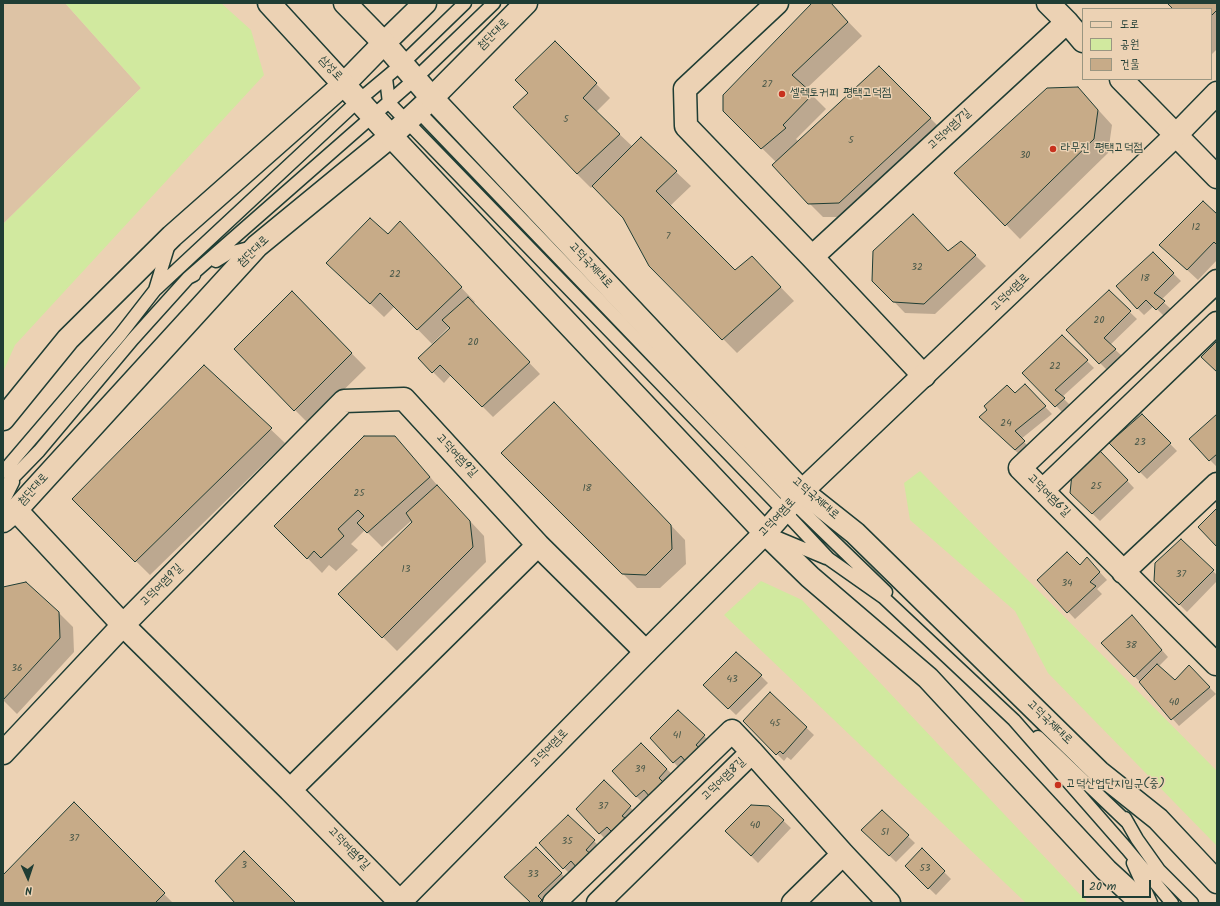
<!DOCTYPE html>
<html>
<head>
<meta charset="utf-8">
<style>
	body { margin:0 }
	#map { position:relative; width:1220px; height:906px; overflow:hidden; background:#ecd2b4; font-family:Kalam,"Poor Story",sans-serif }
	canvas { display:block }
	.frame { position:absolute; inset:0; border:4px solid #1f3d34; pointer-events:none }
	.legend { position:absolute; left:1082px; top:8px; width:130px; height:72px; box-sizing:border-box; background:#ecd2b4; border:1px solid #9a9681; margin:0; padding:5px 7px; list-style:none; font-size:12px; color:#1f3d34 }
	.legend li { display:flex; align-items:center; gap:8px; height:20px }
	.legend b { width:20px; border:1px solid #9a9681 }
	.north { position:absolute; left:8px; top:858px; width:40px; height:40px; -webkit-text-stroke:3px #ecd2b4; paint-order:stroke; rotate:177deg; font-size:11px; font-weight:700; line-height:16px; text-align:center; color:#1f3d34 }
	.north::after { content:''; display:block; margin:auto; width:14px; height:18px; background:#1f3d34; clip-path:polygon(50% 0,100% 100%,50% 72%,0 100%) }
	.scale { position:absolute; left:1082px; top:880px; width:69px; height:18px; box-sizing:border-box; border:2px solid #1f3d34; border-top:0; padding-left:5px; font-size:12px; line-height:14px; white-space:nowrap; color:#1f3d34; -webkit-text-stroke:3px #ecd2b4; paint-order:stroke }
</style>
</head>
<body>
<div id="map">
<canvas width="1220" height="906"></canvas>
<div class="frame"></div>
<ul class="legend">
<li><b style="height:5px;background:#ecd2b4"></b>도로</li>
<li><b style="height:11px;background:#d1e99f"></b>공원</li>
<li><b style="height:11px;background:#c7ab88"></b>건물</li>
</ul>
<div class="north">N</div>
<div class="scale">20 m</div>
</div>
<script>
const context = document.querySelector('canvas').getContext('2d');
context.lineJoin = 'round';
function paint(path, color) {
  context.fillStyle = color;
  context.fill(path, 'evenodd');
}
function poly(rows) {
  const path = new Path2D();
  for (const r of rows) {
    path.moveTo(r[0], r[1]);
    for (let i = 2; i < r.length; i += 2) path.lineTo(r[i], r[i + 1]);
  }
  return path;
}
function trace(path, color, width, dash) {
  context.strokeStyle = color;
  context.lineWidth = width;
  context.lineCap = dash ? 'butt' : 'round';
  context.setLineDash(dash || []);
  context.stroke(path);
}
function drawText(font, color, halo, rows, align = 'center') {
  context.font = font + ' Kalam,"Poor Story",sans-serif';
  context.lineWidth = 3;
  context.setLineDash([]);
  context.textBaseline = 'middle';
  context.strokeStyle = halo;
  context.fillStyle = color;
  for (const [text, x, y, turn = 0] of rows) {
    context.save();
    context.translate(x, y);
    context.rotate((+turn || 0) * Math.PI / 180);
    context.textAlign = isNaN(turn) ? turn : align;
    if (halo) context.strokeText(text, 0, 0);
    context.fillText(text, 0, 0);
    context.restore();
  }
}
paint(poly([
	[3,3,65,3,141,88,3,224]
]), '#ddc3a5');
paint(poly([
	[65,3,221,3,251,30,264,75,15,345,3,372,3,224,141,88],
	[920,471,1217,771,1217,846,1048,673,1015,611,910,520,904,483],
	[761,581,802,600,1088,903,1026,903,724,615]
]), '#d1e99f');
paint(poly([
	[813,3,830,3,862,36,806,89,826,109,796,139,799,142,879,67,944,132,853,217,823,217,809,203,776,162,724,111],
	[1171,3,1217,3,1217,49,1211,55,1211,9,1174,9],
	[555,42,610,98,596,112,633,147,641,139,691,186,670,206,735,271,765,271,794,301,737,353,650,265,623,218,593,186,591,188,577,174,529,93],
	[1092,103,1112,125,1108,153,1020,239,956,173],
	[1217,216,1217,260,1198,280,1160,245],
	[388,236,413,237,475,302,473,304,540,374,493,417,451,375,444,383,419,358,452,328,450,326,432,344,395,306,384,317,342,277],
	[1153,254,1181,281,1161,300,1171,309,1164,316,1154,306,1144,315,1137,308],
	[975,255,986,266,935,314,905,313,873,280],
	[1109,292,1137,319,1110,345,1122,356,1107,370,1067,330],
	[305,306,366,368,309,424,295,410],
	[1062,336,1094,368,1062,397,1071,406,1063,413,1024,373],
	[204,366,285,443,150,575,73,499],
	[1025,386,1052,414,1021,439,1031,449,1022,457,988,424,1015,394],
	[1142,415,1177,451,1147,479,1111,443],
	[1217,415,1217,467,1210,460],
	[568,418,685,540,686,564,660,588,637,588,503,453],
	[394,437,408,451,443,492,484,536,486,562,397,651,340,594,414,522,412,520,382,547,365,530,351,544,358,550,336,571,329,565,322,573,276,526],
	[1107,459,1134,488,1100,521,1071,493],
	[1181,540,1217,575,1217,581,1187,612,1155,580],
	[1094,566,1107,580,1097,589,1102,594,1075,619,1038,580],
	[3,588,59,613,73,627,74,652,17,714,3,700],
	[1132,616,1168,657,1159,666,1175,681,1189,667,1216,694,1179,726,1140,682,1102,643],
	[761,676,768,683,736,715,712,692],
	[770,693,814,735,791,760,787,757,784,761,744,721],
	[704,736,711,743,681,770,651,738],
	[641,744,674,776,643,803,636,796],
	[604,782,637,814,607,841,577,809],
	[74,804,173,903,3,903,3,877],
	[769,807,791,828,758,863,726,831],
	[882,811,915,843,896,862,870,837],
	[568,816,601,848,571,875,564,868],
	[536,849,569,881,545,903,532,903],
	[922,850,951,879,936,895,906,866]
]), '#0003');
const building = poly([
	[812,3,831,3,848,22,792,75,813,94,783,125,786,128,761,149,723,111,723,95,812,3],
	[1170,3,1217,3,1217,10,1211,16,1211,9,1173,9,1168,4,1170,3],
	[555,41,597,83,583,98,620,134,577,174,513,107,528,93,515,80,555,41],
	[879,66,931,118,839,203,808,204,772,165,879,66],
	[1078,87,1098,110,1094,139,1005,226,954,173,1047,88,1078,87],
	[641,137,677,171,656,191,735,270,752,256,781,287,722,340,649,266,623,218,592,186,641,137],
	[1203,201,1217,214,1217,245,1214,242,1187,270,1159,245,1203,201],
	[913,214,948,251,961,241,976,255,924,304,893,302,872,281,873,251,913,214],
	[370,218,388,234,400,221,462,287,417,330,380,293,370,304,326,263,370,218],
	[1153,252,1174,273,1154,293,1165,301,1156,310,1146,300,1137,309,1116,286,1153,252],
	[1109,290,1131,311,1104,338,1116,349,1099,364,1066,330,1109,290],
	[292,291,352,353,294,411,234,349,292,291],
	[468,297,530,362,482,407,440,365,432,373,418,358,450,328,442,320,468,297],
	[1062,335,1088,360,1055,390,1065,398,1055,407,1022,373,1062,335],
	[1217,341,1217,372,1201,357,1217,341],
	[204,365,272,428,135,562,72,499,204,365],
	[1025,384,1046,406,1015,431,1025,441,1015,450,979,417,987,410,984,406,1007,385,1015,393,1025,384],
	[554,402,671,525,672,549,646,575,622,574,501,453,554,402],
	[1142,414,1171,443,1139,473,1109,443,1142,414],
	[1217,414,1217,454,1209,461,1189,439,1217,414],
	[364,436,395,436,430,477,367,533,357,523,364,516,358,510,338,529,344,536,321,558,314,551,307,559,274,526,364,436],
	[1100,451,1128,480,1092,514,1070,493,1072,474,1100,451],
	[437,485,470,521,473,547,382,638,338,594,412,522,406,513,437,485],
	[1217,508,1217,547,1198,527,1217,508],
	[1181,539,1214,570,1179,605,1154,581,1155,563,1181,539],
	[1067,552,1080,565,1087,557,1100,572,1090,582,1096,586,1067,613,1037,580,1067,552],
	[26,582,59,612,60,638,3,700,3,587,26,582],
	[1132,615,1162,650,1134,677,1101,643,1132,615],
	[736,652,762,675,728,709,703,685,736,652],
	[1157,664,1175,680,1189,665,1210,687,1171,720,1139,682,1157,664],
	[770,692,807,727,783,754,780,751,776,755,743,721,770,692],
	[678,710,705,735,696,745,702,750,687,763,681,756,673,763,650,738,678,710],
	[641,743,667,769,659,778,664,783,650,797,644,790,636,797,612,771,641,743],
	[604,780,631,806,622,816,628,820,614,834,607,827,599,834,576,809,604,780],
	[74,802,165,893,155,903,3,903,3,875,74,802],
	[751,805,769,806,784,820,751,856,725,831,751,805],
	[882,810,909,835,889,856,861,830,882,810],
	[568,815,595,840,586,850,592,855,578,869,571,861,563,869,539,843,568,815],
	[536,847,562,873,538,896,542,900,539,903,531,903,504,877,536,847],
	[922,848,945,871,928,889,905,866,922,848],
	[244,851,296,903,235,903,215,881,244,851]
]);
paint(building, '#c7ab88');
trace(building, '#1f3d34', 1);
const service = poly([
	[386,78,389,103,784,511,829,559,883,597,1014,720,1127,849,1172,903],
	[418,107,418,111,793,502,886,592],
	[216,261,229,253,253,247],
	[188,278,415,79,494,3],
	[155,290,359,100,402,64,465,3],
	[3,472,120,335,155,290,169,244],
	[3,488,39,451,133,339,188,278,194,275],
	[3,502,13,482],
	[778,538,826,558],
	[1038,737,1128,823],
	[1125,818,1137,839,1159,870,1192,903],
	[1133,863,1151,903]
]);
const minor = poly([
	[777,3,685,89,686,126,812,257,924,376],
	[1067,22,1083,41],
	[1121,79,1217,177],
	[812,257,1067,22,1048,3],
	[1217,281,1020,468,1216,664,1217,663],
	[1043,490,1217,323],
	[16,510,123,625,290,790],
	[538,545,646,652],
	[1123,572,1217,484],
	[3,753,123,625,344,401,404,399,538,545,290,790,401,903],
	[554,903,732,731,752,752,843,854,889,903],
	[598,903,752,752],
	[793,903,843,854]
]);
const tertiary = poly([
	[3,419,68,339,172,236,344,84,384,43,425,3],
	[3,521,16,510,257,246,391,136,432,98,526,3],
	[399,903,646,652,765,533,802,491,1176,135,1217,93]
]);
const secondary = poly([
	[269,3,391,136,765,533,810,577,928,678,1106,870,1142,903],
	[345,3,384,43,432,98,802,491,855,533,1099,772,1158,819,1217,882]
]);
trace(service, '#1f3d34', 15);
trace(minor, '#1f3d34', 25);
trace(tertiary, '#1f3d34', 25);
trace(secondary, '#1f3d34', 25);
trace(service, '#ecd2b4', 12);
trace(minor, '#ecd2b4', 22);
trace(tertiary, '#ecd2b4', 22);
trace(secondary, '#ecd2b4', 22);
for (const [x, y, r, color] of [
	[782,94,4,"#c8321e"],
	[1053,149,4,"#c8321e"],
	[1058,785,4,"#c8321e"]
]) {
  const dot = new Path2D();
  dot.arc(x, y, r, 0, 2 * Math.PI);
  context.fillStyle = color;
  context.fill(dot);
  trace(dot, '#ecd2b4', 1.5);
}
drawText('10px', '#495849', null, [
	["27",767,85],
	["5",566,120],
	["5",851,141],
	["30",1025,156],
	["12",1196,228],
	["7",668,237],
	["32",917,268],
	["22",395,275],
	["18",1145,279],
	["20",1099,321],
	["20",473,343],
	["22",1055,367],
	["24",1006,424],
	["23",1140,443],
	["25",1096,487],
	["18",587,489],
	["25",359,494],
	["13",406,570],
	["37",1181,575],
	["34",1067,584],
	["38",1131,646],
	["36",17,669],
	["43",732,680],
	["40",1174,703],
	["45",775,724],
	["41",677,736],
	["39",640,770],
	["37",603,807],
	["40",755,826],
	["51",885,833],
	["37",74,839],
	["35",567,842],
	["3",244,866],
	["53",925,869],
	["33",533,875]
]);
drawText('12px', '#1f3d34', '#ecd2b4', [
	["첨단대로",494,35,-45],
	["삼성로",330,69,47],
	["고덕여염7길",950,130,-43],
	["첨단대로",254,252,-44],
	["고덕국제대로",590,266,47],
	["고덕여염로",1011,293,-44],
	["고덕여염9길",456,456,47],
	["첨단대로",34,490,-48],
	["고덕여염6길",1048,496,45],
	["고덕국제대로",815,499,41],
	["고덕여염로",778,518,-47],
	["고덕여염9길",162,586,-45],
	["고덕국제대로",1049,723,44],
	["고덕여염로",550,749,-46],
	["고덕여염8길",724,780,-44],
	["고덕여염9길",348,849,46]
]);
drawText('12px', '#1f3d34', '#ecd2b4', [
	["셀렉토커피 평택고덕점",790,94],
	["라무진 평택고덕점",1061,149],
	["고덕산업단지입구(중)",1066,785]
], 'left');
</script>
</body>
</html>
